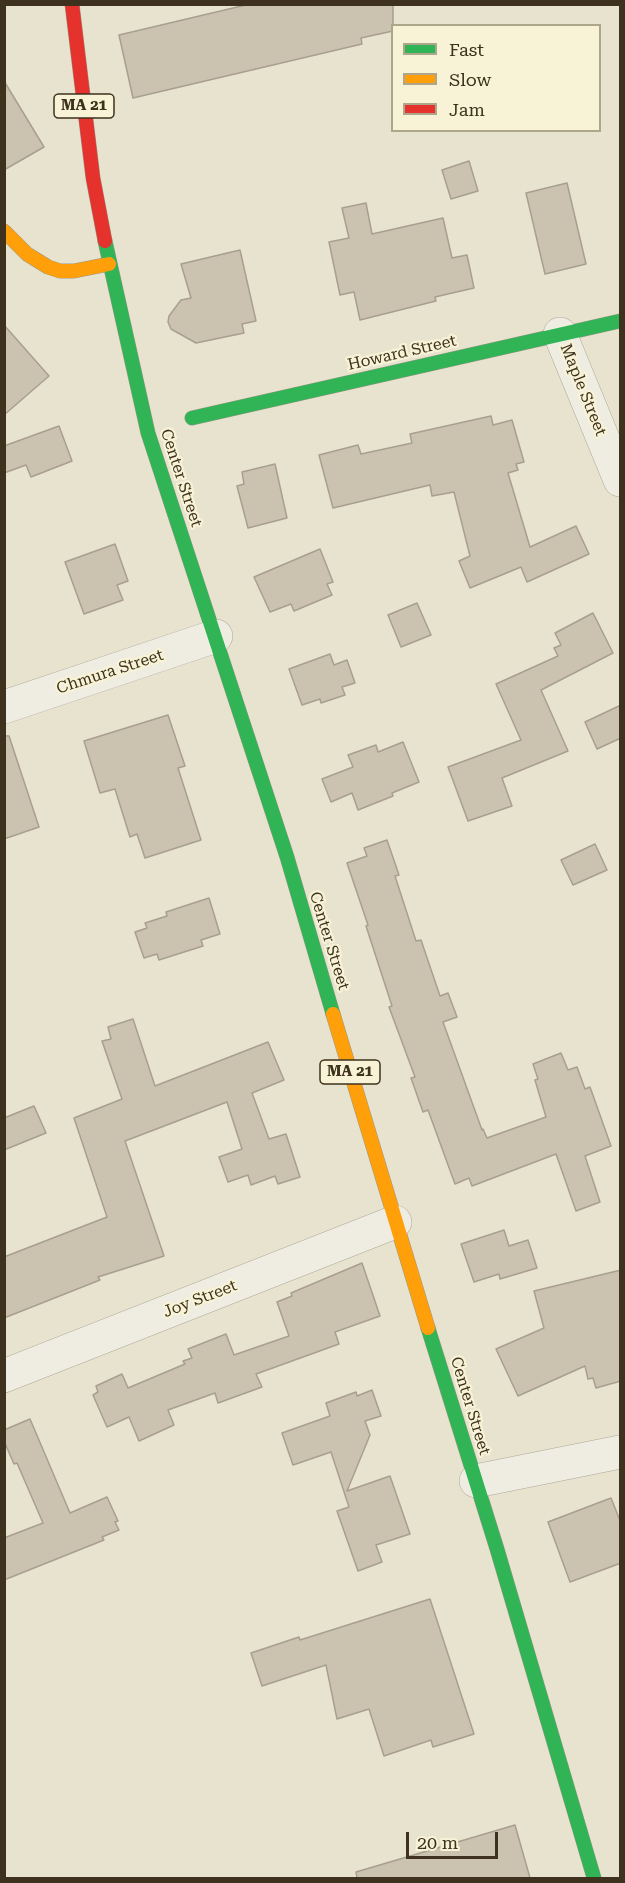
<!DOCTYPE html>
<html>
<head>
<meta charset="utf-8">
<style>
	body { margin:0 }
	#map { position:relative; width:625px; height:1883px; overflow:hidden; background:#e7e3cf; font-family:"Roboto Serif",serif }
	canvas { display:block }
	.frame { position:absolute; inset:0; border:6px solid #3e321e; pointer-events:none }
	.legend { position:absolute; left:391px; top:24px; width:210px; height:108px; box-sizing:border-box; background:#f8f3d6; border:2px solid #aea68c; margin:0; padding:8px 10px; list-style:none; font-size:18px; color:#3e321e }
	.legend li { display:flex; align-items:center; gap:12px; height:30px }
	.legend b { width:30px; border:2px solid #aea68c }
	.scale { position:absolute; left:406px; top:1832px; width:92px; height:27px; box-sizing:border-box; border:3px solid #3e321e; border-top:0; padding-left:8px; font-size:18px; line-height:21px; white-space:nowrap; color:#3e321e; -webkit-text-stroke:4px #f8f3d6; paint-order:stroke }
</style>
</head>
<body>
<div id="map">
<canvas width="625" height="1883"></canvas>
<div class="frame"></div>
<ul class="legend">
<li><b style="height:8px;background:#30b455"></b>Fast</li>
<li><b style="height:8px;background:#ff9f0a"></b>Slow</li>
<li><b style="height:8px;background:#e5322d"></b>Jam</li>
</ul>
<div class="scale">20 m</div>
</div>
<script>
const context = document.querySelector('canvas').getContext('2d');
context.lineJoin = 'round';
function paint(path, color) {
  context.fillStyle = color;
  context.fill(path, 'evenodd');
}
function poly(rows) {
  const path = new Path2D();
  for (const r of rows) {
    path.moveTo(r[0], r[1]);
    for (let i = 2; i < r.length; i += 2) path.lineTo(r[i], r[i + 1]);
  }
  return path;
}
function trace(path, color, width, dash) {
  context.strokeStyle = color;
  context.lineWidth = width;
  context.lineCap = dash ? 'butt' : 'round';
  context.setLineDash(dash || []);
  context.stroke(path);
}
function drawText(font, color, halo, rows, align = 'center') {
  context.font = font + ' "Roboto Serif",serif';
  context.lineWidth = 4.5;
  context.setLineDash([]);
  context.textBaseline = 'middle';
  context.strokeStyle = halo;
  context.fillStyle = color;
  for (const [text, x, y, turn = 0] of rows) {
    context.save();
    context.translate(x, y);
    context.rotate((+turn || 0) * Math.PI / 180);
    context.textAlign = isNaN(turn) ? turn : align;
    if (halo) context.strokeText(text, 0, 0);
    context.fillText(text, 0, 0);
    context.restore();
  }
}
const building = poly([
	[250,4,393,4,393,31,361,38,362,44,133,98,119,35,250,4],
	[4,81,44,147,4,170,4,81],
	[469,161,478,191,451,199,442,170,469,161],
	[567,183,586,264,545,274,526,193,567,183],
	[366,203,372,234,443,218,452,258,467,255,474,288,435,297,436,301,360,320,354,292,340,295,329,242,349,238,342,208,366,203],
	[240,250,256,321,242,324,244,333,196,343,171,329,168,322,169,316,181,300,191,298,181,264,240,250],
	[4,325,49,376,4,415,4,325],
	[491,416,493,425,512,420,524,462,516,464,518,470,508,473,530,547,576,526,589,554,527,582,521,567,470,588,459,561,470,556,454,492,432,496,430,485,333,508,319,455,358,445,361,454,412,443,410,434,491,416],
	[59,426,72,461,31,477,26,465,4,473,4,446,59,426],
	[275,464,287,518,248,528,237,486,244,484,242,472,275,464],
	[115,544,128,581,117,585,123,600,84,614,65,562,115,544],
	[320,549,333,582,327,584,332,595,294,611,291,604,270,612,254,577,320,549],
	[417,603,431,635,401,647,388,615,417,603],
	[593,613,613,653,541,690,568,751,502,778,512,806,468,821,448,767,521,740,496,684,558,656,554,648,561,645,555,633,593,613],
	[330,654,334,665,347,660,355,683,342,687,345,695,321,703,320,699,302,705,289,669,330,654],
	[621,705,621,738,597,749,585,722,621,705],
	[168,715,185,766,178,768,201,840,145,858,137,834,130,837,115,789,100,793,84,741,168,715],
	[4,736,9,736,39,827,4,839,4,736],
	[403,742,419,782,392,793,393,796,358,810,352,793,331,802,322,779,353,767,348,755,376,745,378,752,403,742],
	[387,840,399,875,395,876,416,941,421,940,440,996,448,993,457,1017,443,1022,482,1130,483,1129,487,1138,546,1117,535,1080,538,1079,533,1064,561,1053,568,1070,577,1067,585,1089,590,1087,611,1146,585,1156,600,1202,576,1211,556,1154,472,1186,469,1178,455,1184,428,1110,423,1112,411,1078,415,1077,389,1007,392,1006,366,926,368,925,347,863,367,856,364,848,387,840],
	[595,844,607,870,573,885,561,860,595,844],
	[209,898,220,934,201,940,203,946,159,960,157,954,144,958,135,932,147,928,145,923,167,916,166,912,209,898],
	[133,1019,155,1086,268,1042,284,1080,252,1093,269,1139,286,1134,300,1177,278,1184,275,1176,251,1185,248,1175,228,1182,219,1157,242,1149,227,1102,125,1141,164,1256,98,1277,100,1280,4,1318,4,1257,107,1217,74,1118,122,1099,102,1041,111,1039,108,1027,133,1019],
	[34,1106,46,1133,4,1150,4,1118,34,1106],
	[504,1230,509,1246,528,1240,537,1268,500,1279,499,1274,474,1282,461,1244,504,1230],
	[362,1263,380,1316,335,1332,339,1344,256,1374,262,1387,218,1403,215,1393,168,1410,174,1425,139,1441,129,1417,107,1427,93,1395,98,1392,96,1386,122,1374,128,1388,185,1364,183,1361,192,1358,188,1349,226,1334,234,1355,289,1336,277,1302,292,1296,291,1293,362,1263],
	[621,1270,621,1381,596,1388,593,1378,588,1379,585,1366,518,1396,496,1349,544,1328,534,1291,621,1270],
	[372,1390,381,1416,365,1421,370,1435,347,1491,390,1476,410,1534,376,1545,382,1562,358,1571,337,1511,349,1507,331,1452,293,1465,282,1433,330,1416,326,1403,356,1392,357,1396,372,1390],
	[30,1419,70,1513,107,1497,118,1521,115,1522,119,1530,102,1537,104,1540,4,1580,4,1538,43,1523,17,1463,14,1464,4,1441,4,1430,30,1419],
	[611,1498,621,1523,621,1563,570,1582,548,1522,611,1498],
	[430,1599,474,1734,433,1747,431,1740,384,1756,369,1709,337,1719,326,1665,262,1686,251,1653,299,1637,300,1640,430,1599],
	[515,1825,530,1878,357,1878,356,1872,515,1825]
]);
paint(building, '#ccc2b0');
trace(building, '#a89f8e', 1.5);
const street = poly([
	[560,334,620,480],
	[4,707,216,636],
	[4,1376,395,1222],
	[476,1481,620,1452]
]);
const fast = poly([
	[105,241,148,433,287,857,333,1014],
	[192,418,620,321],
	[428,1328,497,1549,594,1878]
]);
const slow = poly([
	[4,231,27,254,48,267,60,271,74,271,109,264],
	[333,1014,428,1328]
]);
const jam = poly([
	[72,4,93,178,105,241]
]);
trace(street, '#ada898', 34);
trace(fast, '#9c9788', 15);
trace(slow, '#9c9788', 15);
trace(jam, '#9c9788', 15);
trace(street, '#efede2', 33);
trace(fast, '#30b455', 14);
trace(slow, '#ff9f0a', 14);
trace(jam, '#e5322d', 14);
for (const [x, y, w] of [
	[84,106,60],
	[350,1072,60]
]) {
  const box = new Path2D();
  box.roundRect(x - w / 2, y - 12, w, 24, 4.5);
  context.fillStyle = '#f8f3d6';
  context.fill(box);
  trace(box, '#3e321e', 1.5);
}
drawText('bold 15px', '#3e321e', null, [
	["MA 21",84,106],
	["MA 21",350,1072]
]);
drawText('16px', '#3e321e', '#f8f3d6', [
	["Howard Street",402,353,-13],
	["Maple Street",583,390,68],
	["Center Street",181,478,72],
	["Chmura Street",110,672,-18],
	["Center Street",329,941,73],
	["Joy Street",200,1299,-21],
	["Center Street",470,1406,73]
]);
</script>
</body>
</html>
